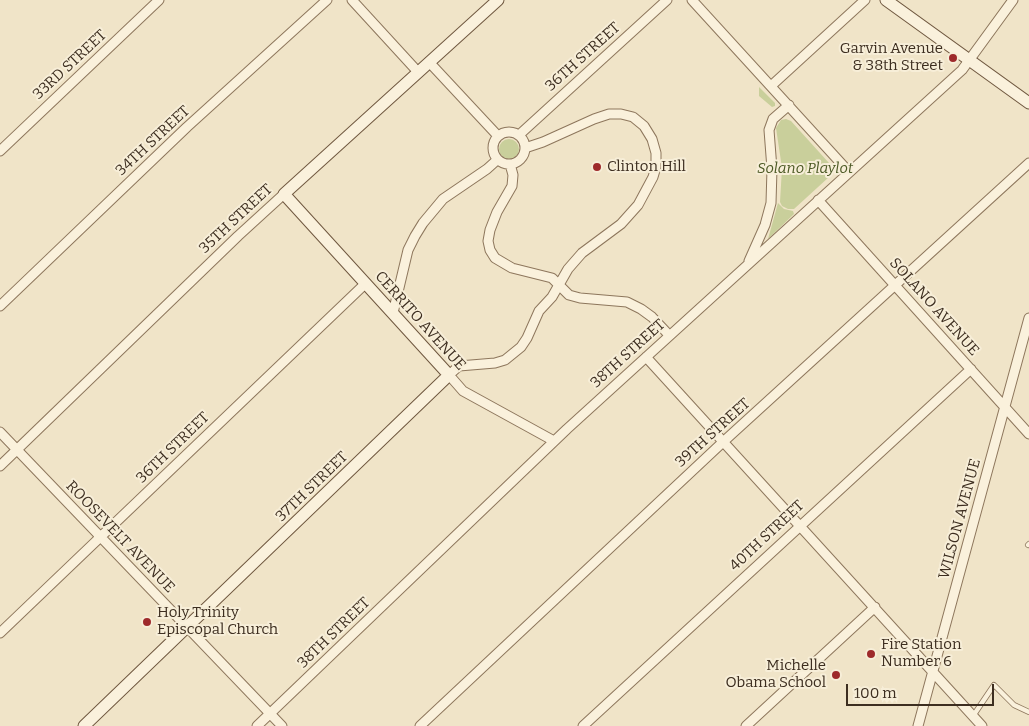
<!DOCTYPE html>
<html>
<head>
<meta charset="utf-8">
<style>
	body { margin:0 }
	#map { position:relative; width:1029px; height:726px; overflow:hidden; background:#f0e4c8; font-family:Bitter,serif }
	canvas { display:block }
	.scale { position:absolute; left:846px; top:684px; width:148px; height:22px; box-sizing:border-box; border:2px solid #3d2e20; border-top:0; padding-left:6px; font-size:15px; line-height:18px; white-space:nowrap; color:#3d2e20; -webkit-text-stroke:4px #f7eed8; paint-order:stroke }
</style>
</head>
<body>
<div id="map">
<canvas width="1029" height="726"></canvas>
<div class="scale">100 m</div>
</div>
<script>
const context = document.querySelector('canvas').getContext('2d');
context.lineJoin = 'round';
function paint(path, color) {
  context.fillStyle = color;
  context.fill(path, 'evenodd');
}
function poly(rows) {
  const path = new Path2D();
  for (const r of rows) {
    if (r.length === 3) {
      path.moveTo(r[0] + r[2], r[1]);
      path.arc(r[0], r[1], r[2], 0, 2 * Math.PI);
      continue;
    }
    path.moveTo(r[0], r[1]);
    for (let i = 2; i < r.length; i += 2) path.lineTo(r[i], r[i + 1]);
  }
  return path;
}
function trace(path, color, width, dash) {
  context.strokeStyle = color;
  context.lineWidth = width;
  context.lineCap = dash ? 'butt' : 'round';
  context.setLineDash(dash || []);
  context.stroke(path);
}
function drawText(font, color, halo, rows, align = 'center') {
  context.font = font + ' Bitter,serif';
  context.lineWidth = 4;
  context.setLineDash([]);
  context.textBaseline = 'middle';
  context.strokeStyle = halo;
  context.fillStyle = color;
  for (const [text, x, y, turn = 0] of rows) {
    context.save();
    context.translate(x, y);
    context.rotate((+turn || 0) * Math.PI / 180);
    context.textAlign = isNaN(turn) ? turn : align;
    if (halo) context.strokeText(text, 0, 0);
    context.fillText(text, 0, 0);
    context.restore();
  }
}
paint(poly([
	[759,87,775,103,775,106,772,107,759,96],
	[786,119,791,121,829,163,832,170,829,177,794,209,788,209,782,206,780,202,782,168,776,128,781,120],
	[509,149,10],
	[778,203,784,209,793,211,794,214,768,239]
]), '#c9cf9b');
const lane = poly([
	[1028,545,1029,544],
	[973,716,994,685,1014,705,1029,712]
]);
const street = poly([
	[352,0,418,72],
	[692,0,849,172],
	[429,62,498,136],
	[771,86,865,0],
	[509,148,16],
	[519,135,667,0],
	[525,148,543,142,594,119,609,114,621,114,633,117,644,126,652,139,656,153,656,167,653,177,638,205,621,224,582,253,568,269,552,297,539,311,527,338,521,347,505,360,495,363,459,366,449,375,463,391,554,441],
	[0,151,159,0],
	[510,164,513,175,512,186,497,212,490,230,488,241,490,250,495,258,512,268,552,278,569,295,580,298,627,302,641,309,652,317,669,335],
	[818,200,1029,434],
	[749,261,765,225,771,203,772,169,769,130,773,119,789,105],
	[0,306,187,127,327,0],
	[393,313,408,250,415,236,423,223,443,199,487,169,497,160],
	[646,357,982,726],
	[0,432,282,726],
	[0,466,238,236,284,194],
	[0,633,366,283],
	[257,726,567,429,962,70,1013,0],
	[420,726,723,442,1029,163],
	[583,726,971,369],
	[746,726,875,607],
	[918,726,1029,318]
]);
const secondary = poly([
	[886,0,1029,103],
	[84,726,449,375,284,194,498,0]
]);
trace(lane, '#8d765c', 6);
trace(street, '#8d765c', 11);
trace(secondary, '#6f573f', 13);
trace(lane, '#faf1dc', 4.5);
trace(street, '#faf1dc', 9);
trace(secondary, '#faf1dc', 11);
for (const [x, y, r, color] of [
	[953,58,5,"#9e2a2b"],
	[597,167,5,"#9e2a2b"],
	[147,622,5,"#9e2a2b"],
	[871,654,5,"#9e2a2b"],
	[836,675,5,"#9e2a2b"]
]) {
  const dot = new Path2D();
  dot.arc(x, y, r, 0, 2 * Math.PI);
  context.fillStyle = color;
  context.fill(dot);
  trace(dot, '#f7eed8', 2);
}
drawText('15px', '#3d2e20', '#f7eed8', [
	["Garvin Avenue",943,49,"right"],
	["& 38th Street",943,66,"right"],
	["Clinton Hill",607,167],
	["Holy Trinity",157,613],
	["Episcopal Church",157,630],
	["Fire Station",881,645],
	["Number 6",881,662],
	["Michelle",826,666,"right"],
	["Obama School",826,683,"right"]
], 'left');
drawText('15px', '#3d2e20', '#f7eed8', [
	["36TH STREET",583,57,-42],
	["33RD STREET",70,65,-43],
	["34TH STREET",153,141,-43],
	["35TH STREET",236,219,-43],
	["SOLANO AVENUE",934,307,48],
	["CERRITO AVENUE",420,321,48],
	["38TH STREET",628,354,-42],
	["39TH STREET",713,433,-42],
	["36TH STREET",173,448,-44],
	["37TH STREET",312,487,-44],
	["WILSON AVENUE",960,519,-75],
	["40TH STREET",767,536,-43],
	["ROOSEVELT AVENUE",120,537,46],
	["38TH STREET",334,633,-44]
]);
drawText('italic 15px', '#4d5a26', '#f7eed8', [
	["Solano Playlot",805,169]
]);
</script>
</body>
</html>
